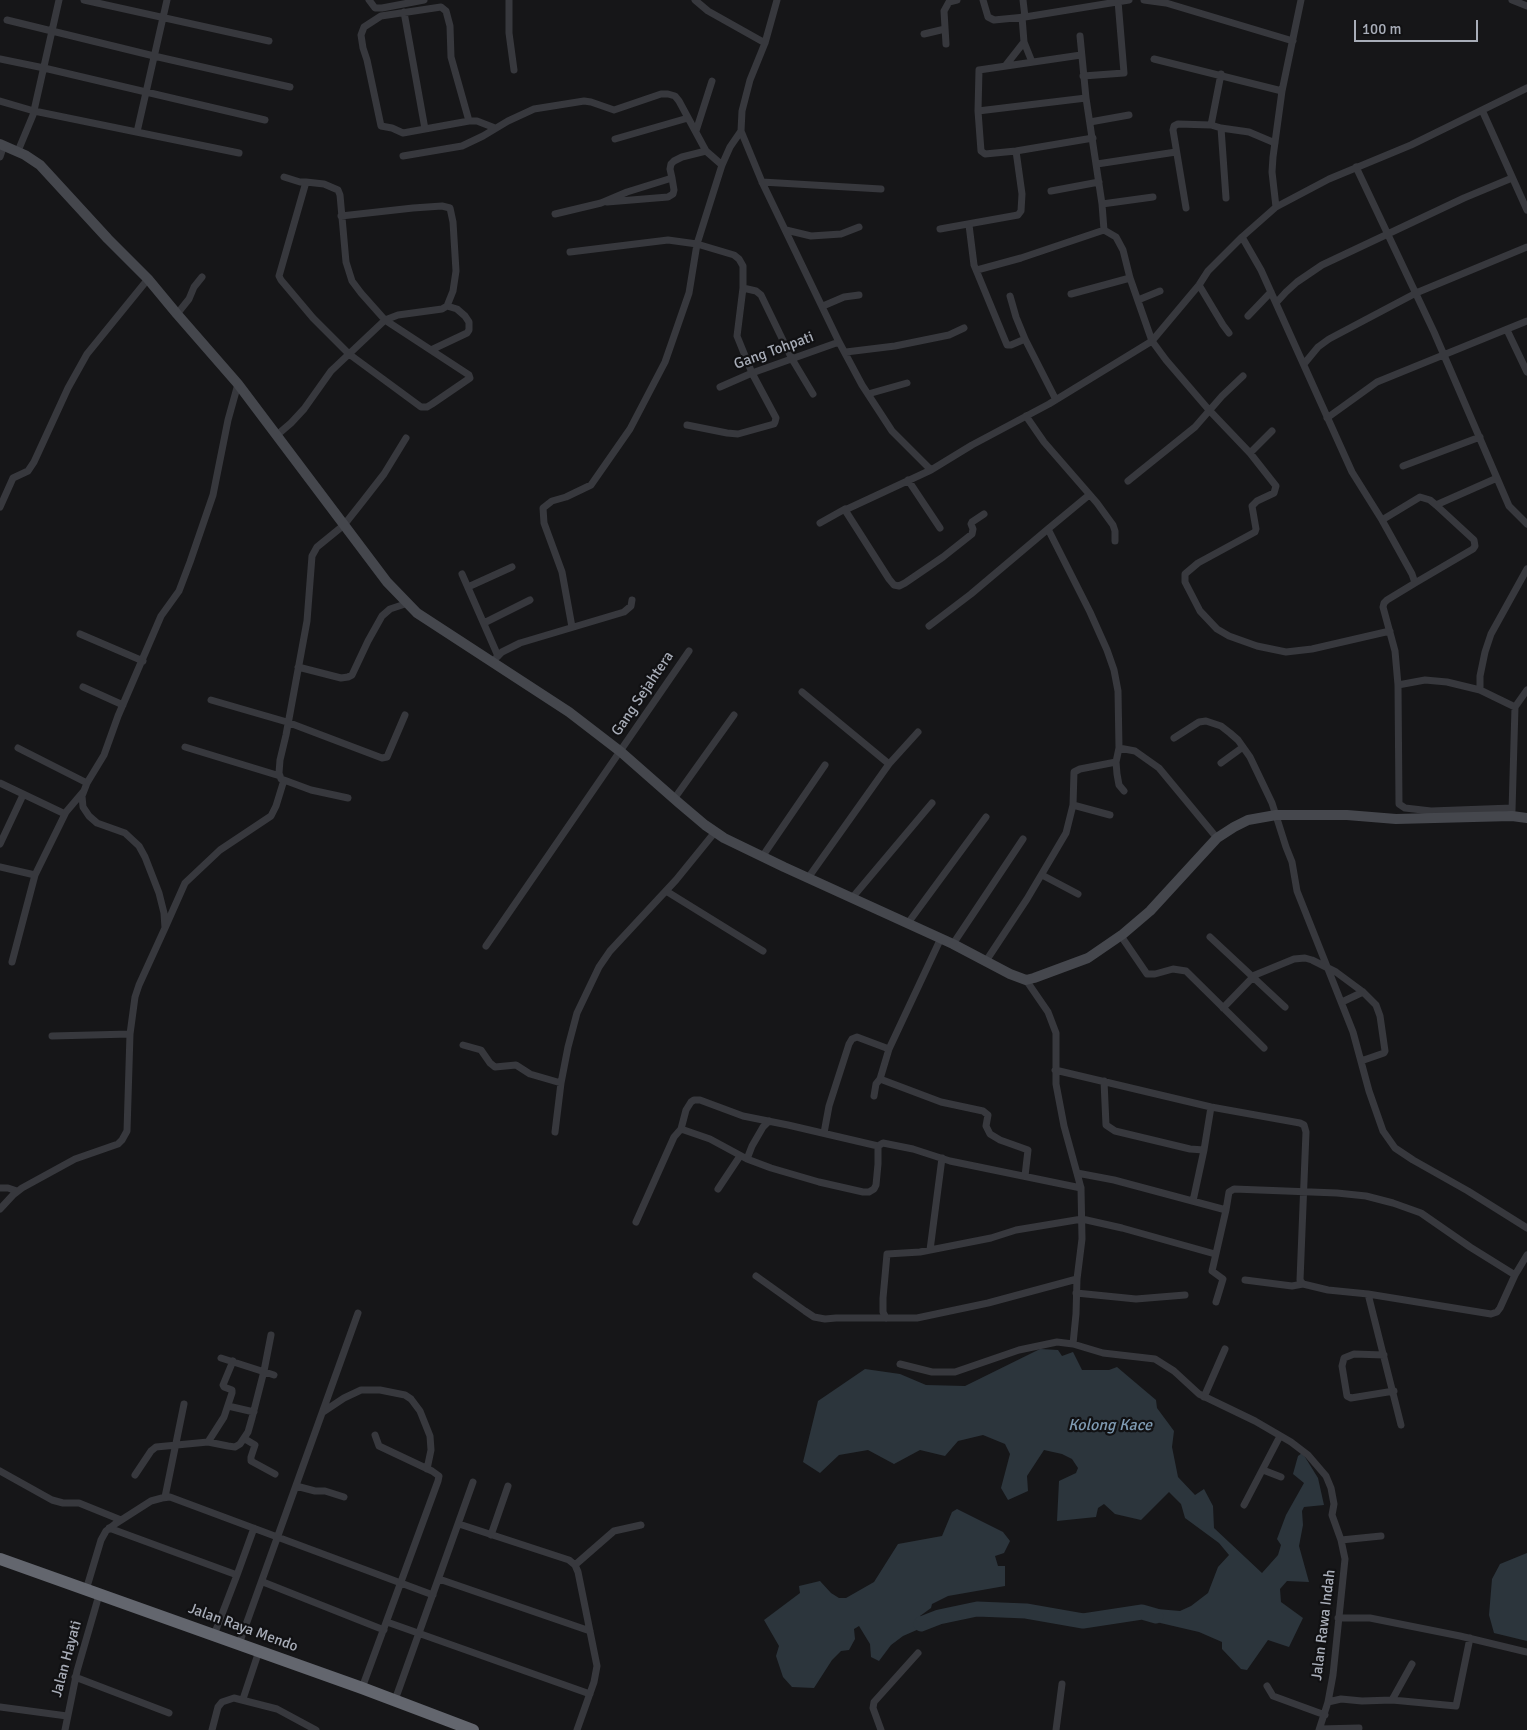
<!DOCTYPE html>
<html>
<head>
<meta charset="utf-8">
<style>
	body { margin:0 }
	#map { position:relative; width:1527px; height:1730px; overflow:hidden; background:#161618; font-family:Signika,sans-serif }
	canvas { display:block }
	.scale { position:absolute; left:1354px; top:20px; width:124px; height:22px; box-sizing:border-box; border:2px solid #a8adb8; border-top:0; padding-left:6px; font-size:15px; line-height:18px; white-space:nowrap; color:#a8adb8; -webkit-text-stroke:4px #111113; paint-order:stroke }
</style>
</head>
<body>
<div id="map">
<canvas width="1527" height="1730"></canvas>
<div class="scale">100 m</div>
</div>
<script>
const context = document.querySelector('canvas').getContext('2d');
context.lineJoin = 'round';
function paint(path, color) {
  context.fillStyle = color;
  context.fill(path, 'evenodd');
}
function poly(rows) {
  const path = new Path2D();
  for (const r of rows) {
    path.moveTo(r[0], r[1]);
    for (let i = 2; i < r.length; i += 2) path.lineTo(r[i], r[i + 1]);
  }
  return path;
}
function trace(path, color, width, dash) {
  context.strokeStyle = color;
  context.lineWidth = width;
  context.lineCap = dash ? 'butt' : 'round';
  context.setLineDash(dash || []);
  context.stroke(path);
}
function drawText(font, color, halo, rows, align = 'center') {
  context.font = font + ' Signika,sans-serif';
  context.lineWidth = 4.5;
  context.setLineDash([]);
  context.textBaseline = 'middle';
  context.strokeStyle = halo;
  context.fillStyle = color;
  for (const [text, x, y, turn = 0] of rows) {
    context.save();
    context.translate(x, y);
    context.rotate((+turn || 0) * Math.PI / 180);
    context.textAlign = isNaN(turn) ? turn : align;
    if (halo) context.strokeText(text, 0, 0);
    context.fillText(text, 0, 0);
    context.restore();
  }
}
paint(poly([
	[1040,1349,1058,1350,1062,1356,1073,1352,1082,1370,1109,1370,1117,1367,1156,1400,1157,1408,1174,1431,1172,1447,1178,1477,1195,1495,1204,1489,1213,1506,1214,1528,1262,1573,1278,1555,1281,1545,1277,1539,1286,1515,1304,1483,1293,1474,1298,1456,1302,1453,1305,1457,1318,1478,1324,1505,1304,1507,1302,1511,1303,1525,1299,1546,1309,1582,1287,1581,1280,1589,1281,1602,1303,1618,1289,1647,1268,1640,1247,1670,1241,1669,1222,1649,1222,1642,1199,1632,1139,1618,1134,1607,1180,1611,1191,1606,1208,1593,1218,1567,1229,1555,1219,1543,1185,1518,1181,1504,1169,1492,1141,1520,1115,1514,1104,1504,1098,1508,1096,1517,1057,1521,1059,1481,1076,1473,1078,1468,1072,1459,1062,1454,1044,1450,1027,1476,1028,1491,1008,1500,1001,1488,1010,1454,1005,1444,983,1435,958,1441,945,1456,920,1450,894,1464,868,1450,839,1455,820,1473,803,1462,818,1401,865,1369,900,1374,926,1385,965,1386],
	[957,1509,1003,1532,1010,1541,1004,1553,995,1556,998,1566,1005,1566,1005,1586,948,1596,932,1604,931,1608,920,1616,923,1619,934,1612,942,1619,903,1636,891,1645,879,1661,871,1657,870,1644,859,1626,854,1629,855,1639,849,1650,841,1651,832,1660,814,1688,792,1687,783,1677,776,1656,779,1646,764,1620,800,1593,799,1586,820,1581,831,1593,839,1598,846,1598,874,1582,898,1544,942,1536,952,1512],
	[1527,1553,1527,1641,1494,1633,1489,1615,1492,1579,1500,1564]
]), '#2c353c');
trace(poly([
	[921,1624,939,1617,977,1609,1026,1611,1083,1621,1142,1612,1156,1616]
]), '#2c353c', 15);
trace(poly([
	[84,0,269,41],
	[369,0,375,8,382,8,424,0],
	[509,0,509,33,514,70],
	[695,0,708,11,765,43],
	[777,0,765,43,750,80,742,111,741,131,762,182,839,342,862,385,892,431,931,470,972,445,1049,404,1152,341,1199,285,1208,271,1242,237,1276,207,1329,179,1411,145,1527,88],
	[983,0,988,17,994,20,1025,17,1129,0],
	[1023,0,1025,17],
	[1144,0,1166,3,1293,41],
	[1512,0,1527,6],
	[404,12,425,129],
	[7,20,154,56,290,87],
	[924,34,945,29],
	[1024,42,1032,62],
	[946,44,944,11,949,2,957,0],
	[1081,55,979,70,978,111,981,151,985,154,1016,151,1093,138],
	[0,59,44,68,265,120],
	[1154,59,1282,91],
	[1006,65,1024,42,1022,17],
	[1083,76,1124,73,1118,1],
	[0,101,34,111,239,153],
	[1482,110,1527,210],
	[978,111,1086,98],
	[469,121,451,57,450,26,446,11,441,7,381,16,364,27,361,35,363,48,367,60,381,126,392,128,403,133,469,121,477,121,495,128],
	[1090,122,1129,115],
	[1211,125,1221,74],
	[1221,128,1249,132,1275,143],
	[696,131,712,81],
	[137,132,167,0],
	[615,139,688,118],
	[18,151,33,115,59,0],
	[403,156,462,146,483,136,508,121,534,109,584,101,591,102,614,110,661,94,668,94,675,96,679,101,706,151,722,165],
	[0,157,4,145],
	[1097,164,1176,152],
	[1356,167,1434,332,1509,506,1527,524],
	[284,177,300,182,306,182,324,184,338,190,340,195,346,262,352,281,361,293,385,320,469,375,470,378,432,404,427,407,421,407,349,354,313,318,281,280,279,276,306,182],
	[762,182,881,189],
	[1051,191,1099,182],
	[607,202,668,197,673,194,674,190,672,178],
	[1102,204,1153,197],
	[1276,207,1272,172,1273,157,1282,91,1301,0],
	[1186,208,1173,130,1174,126,1178,124,1211,125,1221,128,1226,198],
	[555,214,601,203,627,192,672,178,670,169,671,164,674,161,682,157,706,151],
	[969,225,974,265,1007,345,1011,345,1025,339],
	[940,229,1018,215,1021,211,1022,194,1016,151],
	[786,230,811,236,841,234,859,227],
	[1104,230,1116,237,1123,250,1130,278,1152,341,1166,360,1209,410,1250,453,1276,486,1274,493,1257,501,1252,506,1256,529,1255,532,1198,563,1185,574,1185,582,1200,611,1217,629,1229,636,1257,646,1286,652,1312,649,1390,631],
	[1242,237,1261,270,1352,472,1382,520,1412,574,1415,583,1387,600,1384,603,1383,607,1395,651,1398,685,1399,804,1405,808,1431,811,1512,808],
	[570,252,668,240,697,244,734,255,739,259,743,266,743,288,737,336,752,373,776,418,775,422,774,424,738,434,727,433,687,425],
	[977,270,1021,258,1104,230,1102,204,1086,98,1080,36],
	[1199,285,1223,325,1229,333],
	[743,288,756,291,761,295,792,359,813,394],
	[1071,294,1130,278],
	[1010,296,1016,317,1025,339,1056,400],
	[1138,300,1160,291],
	[1276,303,1286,292,1297,282,1322,265,1464,198,1512,178],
	[823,306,844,297,859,295],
	[177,314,189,299,194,287,202,277],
	[1248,316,1271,292],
	[1507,330,1527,372],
	[431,350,467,333,469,330,469,322,465,316,457,309,447,306],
	[846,352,895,346,949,335,964,328],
	[1304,364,1318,347,1329,339,1416,293,1527,247],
	[720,387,752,373,839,342],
	[868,394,907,383],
	[1026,416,1044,442,1097,503,1113,525,1115,531,1115,541],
	[1327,418,1377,382,1527,321],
	[277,435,291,423,304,409,331,371,385,320,398,315,442,309,447,306,453,291,456,271,453,222,450,208,442,206,413,208,341,216],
	[1250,453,1272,431],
	[1403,466,1480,437],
	[931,470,845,510,889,579,894,585,899,586,905,583,943,557,972,534,973,529,971,524,972,522,984,514],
	[908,480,940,528],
	[1128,481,1195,427,1222,396,1243,376],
	[1089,495,1048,529,1090,612,1107,650,1114,670,1118,691,1119,748,1135,751,1159,768,1217,838],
	[0,507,13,478,28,471,34,462,68,388,87,354,148,279],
	[1382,520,1420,497,1430,500,1436,505,1497,478],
	[820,523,845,509],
	[462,574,498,656],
	[1415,583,1473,549,1475,546,1474,540,1436,505],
	[468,587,512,567],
	[484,623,530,600],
	[929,626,971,594,1048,529],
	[572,627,562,572,544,523,543,508,552,501,566,497,591,485,630,429,665,362,689,293,697,244,722,165,730,147,741,131],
	[80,634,143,661],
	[492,662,502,652,520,643,624,612,631,606,632,600],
	[298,667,341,678,348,677,352,675,368,641,382,616,390,609,408,603],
	[1398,685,1425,680,1447,682,1480,690,1515,707],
	[83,687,123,705],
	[1480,690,1480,676,1485,652,1491,634,1527,569],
	[802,692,889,764],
	[211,700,287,722,382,758,387,757,405,715],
	[1174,738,1199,722,1206,721,1221,726,1230,733,1238,740,1250,757,1272,803,1286,847,1292,862,1297,891,1353,1032,1369,1091,1383,1131,1395,1148,1413,1160,1468,1191,1527,1228],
	[185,747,280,776],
	[18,748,87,783],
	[1119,748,1116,762,1117,774,1119,785,1124,791],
	[1221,763,1243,747],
	[284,780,311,790,348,798],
	[0,783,65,814],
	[674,799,734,715],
	[1073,805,1110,815],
	[1512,811,1515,707,1527,690],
	[0,844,23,795],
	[762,857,825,765],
	[0,867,35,875],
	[1042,875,1078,894],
	[808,878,889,764,918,732],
	[666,891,763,951],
	[852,898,932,803],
	[908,923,986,817],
	[165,928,185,883,220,850,271,816,276,806,284,780,281,779,279,773,280,760,286,735,307,621,312,556,317,547,344,525,363,501,384,474,406,438],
	[1121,936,1147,974,1155,974,1173,969,1186,971,1264,1048],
	[1210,937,1285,1007],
	[953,944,1023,839],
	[486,946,689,651],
	[986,961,1027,899,1066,833,1073,805,1074,772,1080,769,1116,762],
	[12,962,35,875,66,812,83,792],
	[1026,980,1048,1012,1056,1033,1056,1084,1064,1126,1081,1188,1082,1239,1077,1279,1076,1314,1073,1344],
	[1342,1002,1363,992],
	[1223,1008,1255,975,1294,959,1305,958,1312,960,1336,972,1363,992,1376,1005,1380,1016,1385,1051,1384,1053,1361,1061],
	[52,1036,130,1034],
	[463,1045,481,1050,490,1063,495,1067,516,1065,530,1074,561,1083],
	[1055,1070,1211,1107,1300,1123,1304,1125,1306,1132,1300,1280,1303,1284],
	[880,1079,941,1102,983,1111,988,1115,986,1126,990,1134,1000,1140,1028,1150,1025,1176],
	[1104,1081,1106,1125,1115,1131,1190,1149,1204,1150,1211,1107],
	[874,1096,876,1084,880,1079,889,1049,941,938],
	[681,1129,686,1110,691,1102,694,1100,700,1100,743,1116,788,1125,878,1146],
	[555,1132,561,1083,568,1047,577,1013,599,967,610,951,676,880,715,832],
	[824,1133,829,1106,849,1044,852,1039,857,1037,889,1049],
	[747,1159,752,1146,763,1127,769,1121],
	[1077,1173,1114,1180,1226,1210],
	[0,1188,8,1188,17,1191],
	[718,1189,740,1156],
	[1193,1201,1204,1150],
	[0,1209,13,1195,22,1188,75,1159,118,1144,122,1140,127,1131,130,1034,135,997,139,985,165,928,164,913,159,893,145,857,139,846,125,833,97,823,89,816,83,807,82,796,87,783,104,755,118,716,161,616,179,591,190,562,213,495,228,420,238,384],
	[636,1222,674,1137,681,1129,710,1139,747,1159,771,1168,819,1182,863,1192,869,1192,874,1189,876,1185,878,1164,878,1146,883,1143,913,1149,950,1161,1081,1188],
	[930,1250,942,1158],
	[756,1276,805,1311,814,1317,825,1319,836,1318,917,1318,988,1303,1077,1279],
	[1245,1280,1292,1286,1303,1284,1328,1290,1368,1294,1491,1314,1497,1312,1500,1308,1515,1275,1527,1255],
	[1076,1293,1136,1299,1185,1295],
	[1368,1294,1401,1425],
	[1216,1302,1223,1279,1212,1271,1226,1210,1229,1192,1234,1189,1337,1193,1366,1196,1393,1203,1421,1213,1470,1247,1515,1275],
	[886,1318,883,1312,883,1298,887,1254,920,1252,991,1238,1016,1230,1082,1219,1122,1228,1215,1254],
	[1384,1355,1354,1354,1344,1358,1342,1366,1347,1396,1351,1398,1394,1391],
	[221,1358,274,1375],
	[900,1364,932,1372,955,1372,1019,1350,1057,1342,1073,1344,1103,1353,1155,1359,1174,1371,1199,1394,1255,1421,1291,1442,1308,1455,1326,1476,1331,1488,1334,1504,1332,1515,1341,1540,1345,1559,1333,1675,1328,1702,1319,1730],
	[1204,1397,1225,1349],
	[228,1406,254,1412],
	[323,1412,344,1398,361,1390,380,1390,405,1395,411,1399,420,1411,430,1436,431,1450,427,1469],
	[245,1439,255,1445,251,1457,251,1461,275,1474],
	[208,1442,224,1417,232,1393,232,1390,224,1387,223,1385,233,1361],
	[1263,1470,1281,1477],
	[0,1471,52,1500,63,1503,79,1503,121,1520],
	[135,1475,151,1451,156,1447,208,1442,228,1446,235,1447,240,1444,248,1432,252,1418,264,1371,271,1335],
	[296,1486,315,1491,325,1491,344,1497],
	[165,1497,184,1404],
	[1244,1505,1280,1436],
	[459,1524,569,1560,575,1565,578,1572,597,1666,594,1682,577,1730],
	[109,1528,237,1575],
	[491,1535,508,1486],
	[1341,1540,1381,1536],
	[575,1565,614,1531,641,1525],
	[439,1579,590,1631],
	[263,1582,384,1630],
	[86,1590,101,1540,106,1531,115,1524,151,1501,162,1498,170,1497,433,1595],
	[1338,1618,1370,1618,1460,1636,1527,1652],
	[387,1622,590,1694],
	[214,1635,237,1575,254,1528],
	[239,1644,358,1313],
	[75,1677,169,1713],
	[1267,1686,1273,1696,1325,1715],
	[362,1688,438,1481,439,1476,432,1471,379,1446,375,1435],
	[243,1699,259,1651],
	[395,1700,473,1482],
	[1392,1700,1412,1664],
	[1328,1702,1341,1699,1362,1701,1392,1700,1456,1706,1470,1638],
	[0,1707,67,1716],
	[1320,1729,1359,1728],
	[65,1730,77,1671,99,1595],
	[212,1730,218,1707,222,1702,234,1698,277,1709,316,1730],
	[881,1730,873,1708,874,1702,918,1653],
	[1056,1730,1062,1684]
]), '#37383d', 7);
trace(poly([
	[0,144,25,155,40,165,108,239,148,279,177,314,238,384,387,582,417,613,569,712,621,752,679,803,705,825,724,838,784,867,953,944,1010,974,1026,980,1034,978,1088,958,1123,934,1150,911,1217,838,1234,827,1248,820,1276,815,1347,815,1396,819,1512,816,1527,818]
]), '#45474d', 10);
trace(poly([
	[0,1559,362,1688,473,1730]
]), '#63666e', 12);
drawText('15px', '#a8adb8', '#111113', [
	["Gang Tohpati",774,351,-20],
	["Gang Sejahtera",643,694,-56],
	["Jalan Rawa Indah",1324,1625,-83],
	["Jalan Raya Mendo",243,1628,20],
	["Jalan Hayati",67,1659,-75]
]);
drawText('italic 16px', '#7f9bb3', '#111113', [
	["Kolong Kace",1110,1426]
]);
</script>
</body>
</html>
